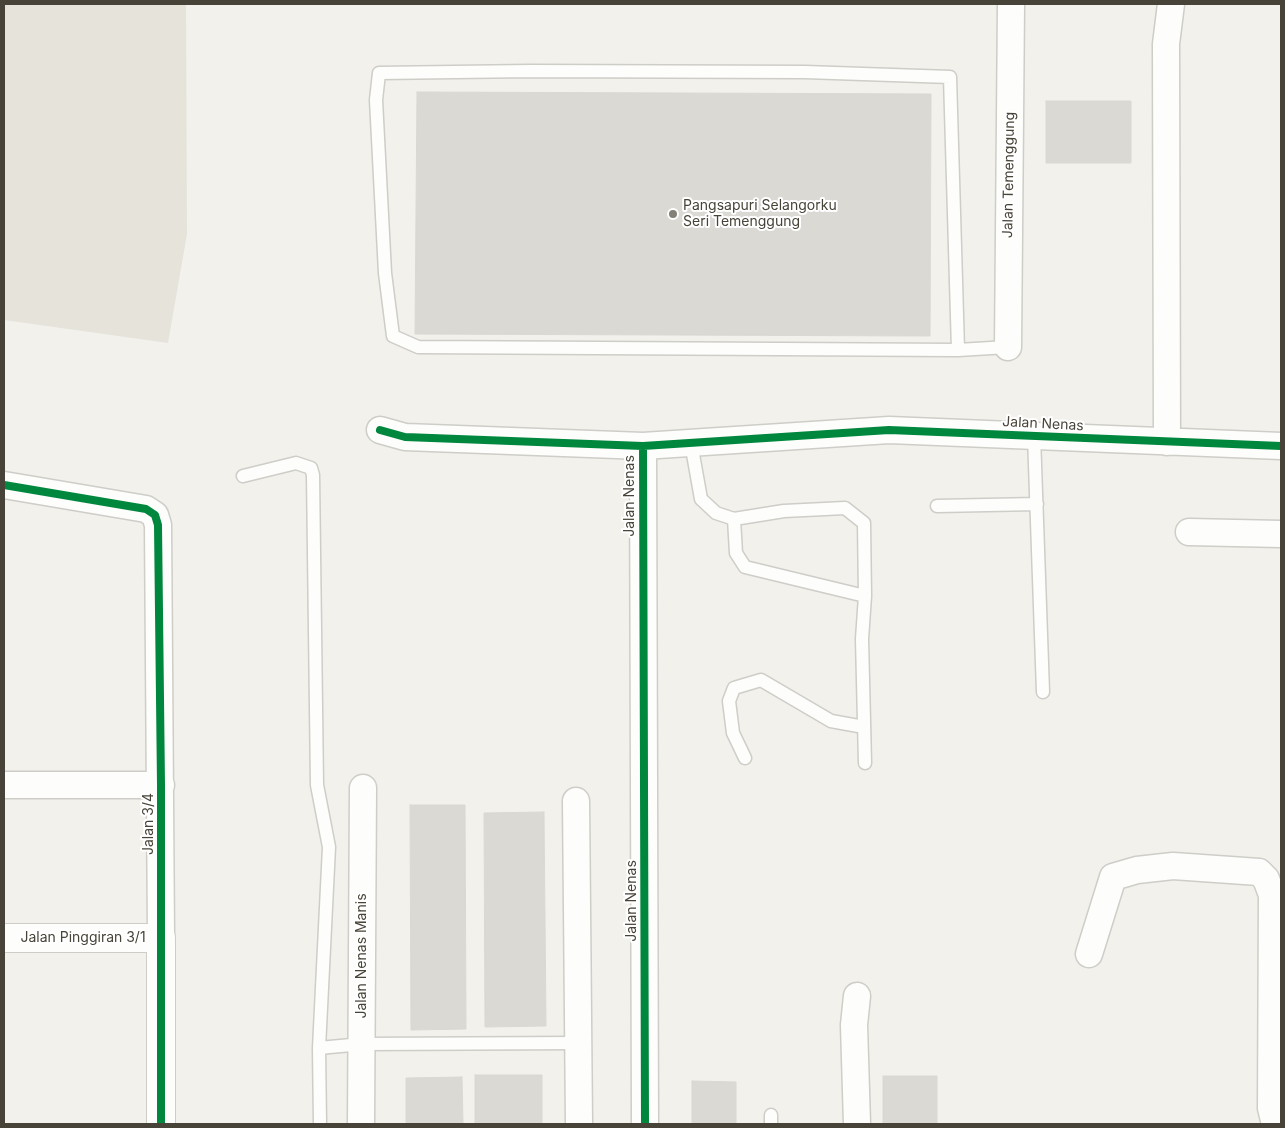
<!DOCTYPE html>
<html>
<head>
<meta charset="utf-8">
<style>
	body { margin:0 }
	#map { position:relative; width:1285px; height:1128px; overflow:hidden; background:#f2f1ec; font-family:Inter,sans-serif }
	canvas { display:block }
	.frame { position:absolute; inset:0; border:5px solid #474338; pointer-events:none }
</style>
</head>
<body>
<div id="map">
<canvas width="1285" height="1128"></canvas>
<div class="frame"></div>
</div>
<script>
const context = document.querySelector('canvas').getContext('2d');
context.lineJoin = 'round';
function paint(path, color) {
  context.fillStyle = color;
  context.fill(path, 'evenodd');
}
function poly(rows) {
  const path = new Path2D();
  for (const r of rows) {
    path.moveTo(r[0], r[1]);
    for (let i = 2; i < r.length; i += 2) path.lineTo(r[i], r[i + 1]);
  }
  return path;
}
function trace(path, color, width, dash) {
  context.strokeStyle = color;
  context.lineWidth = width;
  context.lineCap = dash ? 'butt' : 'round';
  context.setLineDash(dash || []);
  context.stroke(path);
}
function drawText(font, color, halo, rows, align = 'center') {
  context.font = font + ' Inter,sans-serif';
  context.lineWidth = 4;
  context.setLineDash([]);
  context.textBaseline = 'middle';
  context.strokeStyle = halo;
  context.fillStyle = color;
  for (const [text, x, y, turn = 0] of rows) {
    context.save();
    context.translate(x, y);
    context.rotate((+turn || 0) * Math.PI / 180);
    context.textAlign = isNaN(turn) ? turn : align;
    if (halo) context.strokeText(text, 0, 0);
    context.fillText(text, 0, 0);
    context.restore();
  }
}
paint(poly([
	[4,4,186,4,187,234,168,343,4,320]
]), '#e5e3da');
const building = poly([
	[417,92,931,94,930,336,415,334,417,92],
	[1046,101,1131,101,1131,163,1046,163,1046,101],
	[410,805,465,805,466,1029,411,1030,410,805],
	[544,812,546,1026,485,1027,484,813,544,812],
	[475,1075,542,1075,542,1124,475,1124,475,1075],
	[883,1076,937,1076,937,1124,883,1124,883,1076],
	[462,1077,463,1124,406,1124,406,1078,462,1077],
	[692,1081,736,1082,736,1124,692,1124,692,1081]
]);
paint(building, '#dbd9d4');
trace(building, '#dad8d2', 1);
const service = poly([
	[531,71,805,72,950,77,958,350,418,347,393,336,385,273,376,100,379,73,531,71],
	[958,350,1008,347],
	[1034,436,1043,692],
	[691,443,701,499,716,513,734,519,784,511,845,508,864,523,865,596,862,639,865,763],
	[243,476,296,463,311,468,313,475,317,785,329,847,319,1048,320,1124],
	[937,506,1037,504],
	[734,519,736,553,745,567,865,596],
	[745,758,733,733,729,701,734,688,761,680,831,721,864,727],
	[319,1048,362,1044,580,1043],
	[771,1115,771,1124]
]);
const minor = poly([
	[1008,347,1011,4],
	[380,430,405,437,643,446,889,430,1281,446],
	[1167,442,1166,44,1171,4],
	[643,446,645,1124],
	[4,485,146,509,155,515,158,525,161,938],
	[1189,532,1281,534],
	[4,785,161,785],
	[576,801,579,1124],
	[1089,954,1113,877,1137,870,1173,866,1259,872,1266,879,1272,895,1271,1108,1275,1124],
	[361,1124,363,788],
	[857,1124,854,1025,857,996]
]);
const tertiary = poly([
	[4,938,161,938,161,1124]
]);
trace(service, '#cecdc8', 15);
trace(minor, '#cecdc8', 29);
trace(tertiary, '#cecdc8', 30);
trace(service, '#fdfdfc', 12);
trace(minor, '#fdfdfc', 26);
trace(tertiary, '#fdfdfc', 28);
trace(poly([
	[380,430,405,437,643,446,889,430,1281,446],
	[643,446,645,1124],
	[4,485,146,509,155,515,158,525,161,785,161,1124]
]), '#00873e', 8);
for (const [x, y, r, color] of [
	[673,214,5,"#838077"]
]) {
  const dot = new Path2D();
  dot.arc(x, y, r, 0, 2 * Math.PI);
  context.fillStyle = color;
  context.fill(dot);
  trace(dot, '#fff', 2);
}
drawText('14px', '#474338', '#fff', [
	["Jalan Temenggung",1009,175,-89],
	["Jalan Nenas",1043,424,3],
	["Jalan Nenas",630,496,-90],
	["Jalan 3/4",149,824,-90],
	["Jalan Nenas",632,901,-90],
	["Jalan Pinggiran 3/1",83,938],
	["Jalan Nenas Manis",362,956,-90]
]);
drawText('14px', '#474338', '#fff', [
	["Pangsapuri Selangorku",683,206],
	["Seri Temenggung",683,222]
], 'left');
</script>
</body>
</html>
